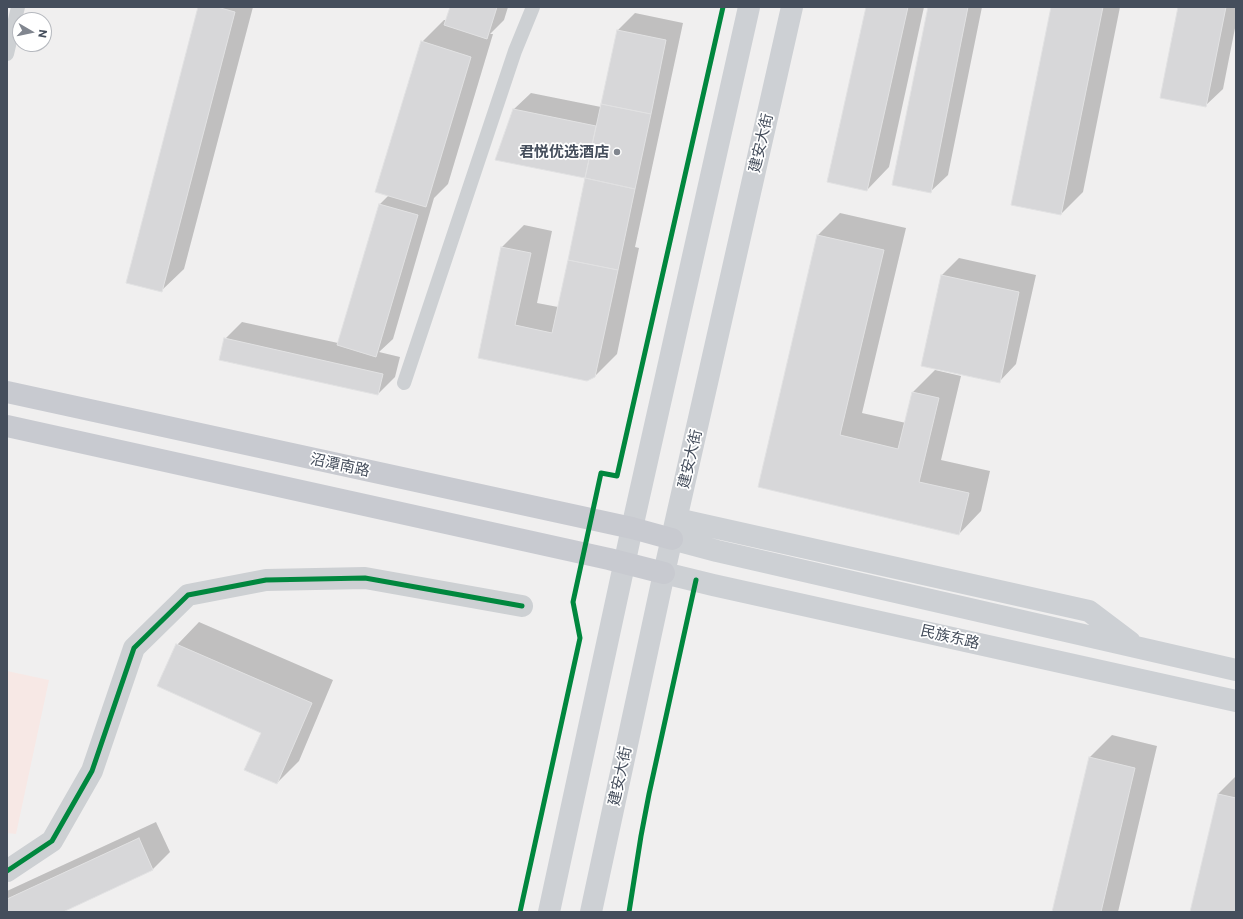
<!DOCTYPE html>
<html>
<head>
<meta charset="utf-8">
<style>
	body { margin:0 }
	#map { position:relative; width:1243px; height:919px; overflow:hidden; background:#f0efef; font-family:Commissioner,sans-serif }
	canvas { display:block }
	.frame { position:absolute; inset:0; border:8px solid #454e5c; pointer-events:none }
	.north { position:absolute; left:12px; top:12px; width:40px; height:40px; box-sizing:border-box; background:#fff; border:1px solid #b5b8be; border-radius:50%; rotate:99deg; font-size:11px; font-weight:700; line-height:16px; text-align:center; color:#454e5c }
	.north::after { content:''; display:block; margin:auto; width:14px; height:18px; background:#81868f; clip-path:polygon(50% 0,100% 100%,50% 72%,0 100%) }
</style>
</head>
<body>
<div id="map">
<canvas width="1243" height="919"></canvas>
<div class="frame"></div>
<div class="north">N</div>
</div>
<script>
const context = document.querySelector('canvas').getContext('2d');
context.lineJoin = 'round';
function paint(path, color) {
  context.fillStyle = color;
  context.fill(path, 'evenodd');
}
function poly(rows) {
  const path = new Path2D();
  for (const r of rows) {
    path.moveTo(r[0], r[1]);
    for (let i = 2; i < r.length; i += 2) path.lineTo(r[i], r[i + 1]);
  }
  return path;
}
function trace(path, color, width, dash) {
  context.strokeStyle = color;
  context.lineWidth = width;
  context.lineCap = dash ? 'butt' : 'round';
  context.setLineDash(dash || []);
  context.stroke(path);
}
function drawText(font, color, halo, rows, align = 'center') {
  context.font = font + ' Commissioner,"Noto Sans SC",sans-serif';
  context.lineWidth = 3.5;
  context.setLineDash([]);
  context.textBaseline = 'middle';
  context.strokeStyle = halo;
  context.fillStyle = color;
  for (const [text, x, y, turn = 0] of rows) {
    context.save();
    context.translate(x, y);
    context.rotate((+turn || 0) * Math.PI / 180);
    context.textAlign = isNaN(turn) ? turn : align;
    if (halo) context.strokeText(text, 0, 0);
    context.fillText(text, 0, 0);
    context.restore();
  }
}
paint(poly([
	[7,671,49,680,16,834,7,833]
]), '#f7e8e5');
paint(poly([
	[199,7,253,7,184,269,161,291],
	[451,7,508,7,504,20,490,34,493,34,448,184,434,198,393,339,379,352,400,357,395,377,378,394,225,339,242,322,338,343,380,204,389,195,422,42,444,20,447,20],
	[867,7,924,7,889,167,867,190],
	[929,7,982,7,948,175,930,192],
	[1052,7,1120,7,1083,192,1061,214],
	[1179,7,1236,7,1236,23,1223,89,1205,106],
	[635,13,683,23,635,247,639,248,617,354,594,377,479,357,502,247,524,225,552,231,537,303,558,307,586,177,497,159,513,110,531,93,601,107,618,30],
	[840,213,906,228,862,413,906,423,913,392,935,370,961,376,941,460,990,471,981,511,959,534,759,487,818,235],
	[959,258,1036,275,1016,364,999,382,941,276],
	[199,622,333,680,299,761,277,783,262,732,177,645],
	[1112,735,1157,746,1118,912,1053,912,1090,757],
	[1236,776,1236,912,1191,912,1218,794],
	[156,822,170,852,153,869,60,912,7,912,7,891]
]), '#0003');
const building = poly([
	[198,7,217,7,235,12,162,292,126,283,198,7],
	[450,7,497,7,487,39,444,25,450,7],
	[866,7,908,7,867,191,827,182,866,7],
	[928,7,968,7,931,193,892,185,928,7],
	[1051,7,1103,7,1061,215,1011,205,1051,7],
	[1178,7,1226,7,1206,107,1160,98,1178,7],
	[617,30,666,40,651,114,601,104,617,30],
	[421,41,471,57,426,207,375,192,421,41],
	[601,104,651,114,635,189,585,178,601,104],
	[513,109,596,126,585,178,495,160,513,109],
	[585,178,635,189,618,270,568,260,585,178],
	[379,204,418,215,376,357,337,345,379,204],
	[817,235,884,250,840,435,898,449,912,392,939,398,919,482,969,493,959,535,758,487,817,235],
	[501,247,531,253,515,325,552,333,568,260,618,270,595,377,587,381,478,358,501,247],
	[941,275,1019,292,1000,383,921,366,941,275],
	[224,338,383,374,378,395,219,360,224,338],
	[176,644,312,703,277,784,244,770,261,733,157,686,176,644],
	[1089,757,1135,768,1101,912,1052,912,1089,757],
	[1218,794,1236,798,1236,912,1190,912,1218,794],
	[139,838,153,870,63,912,7,912,7,899,139,838]
]);
paint(building, '#d7d7d9');
trace(building, '#e1e1e2', 1);
trace(poly([
	[7,54,18,7],
	[404,383,515,51,533,7]
]), '#cdd0d3', 14);
trace(poly([
	[7,871,52,841,92,771,134,648,188,595,266,580,365,578,522,606]
]), '#cdd0d3', 22);
trace(poly([
	[677,519,1089,611,1130,642],
	[672,539,717,551,1236,670],
	[664,573,713,585,1236,701],
	[549,912,632,528,749,7],
	[591,912,664,573,792,7]
]), '#cdd0d4', 22);
trace(poly([
	[7,392,632,528,672,539],
	[7,426,609,559,664,573]
]), '#c8cad0', 22);
trace(poly([
	[7,871,52,841,92,771,134,648,188,595,266,580,365,578,522,606],
	[520,912,580,638,573,602,601,473,617,476,723,7],
	[629,912,641,836,649,794,696,580]
]), '#00873e', 5);
for (const [x, y, r, color] of [
	[617,152,4,"#81868f"]
]) {
  const dot = new Path2D();
  dot.arc(x, y, r, 0, 2 * Math.PI);
  context.fillStyle = color;
  context.fill(dot);
  trace(dot, '#fff', 1.5);
}
drawText('15px', '#454e5c', '#fff', [
	["建安大街",761,143,-77],
	["建安大街",690,459,-77],
	["沼潭南路",340,465,12],
	["民族东路",950,637,13],
	["建安大街",620,776,-78]
]);
drawText('bold 15px', '#454e5c', '#fff', [
	["君悦优选酒店",609,152]
], 'right');
</script>
</body>
</html>
